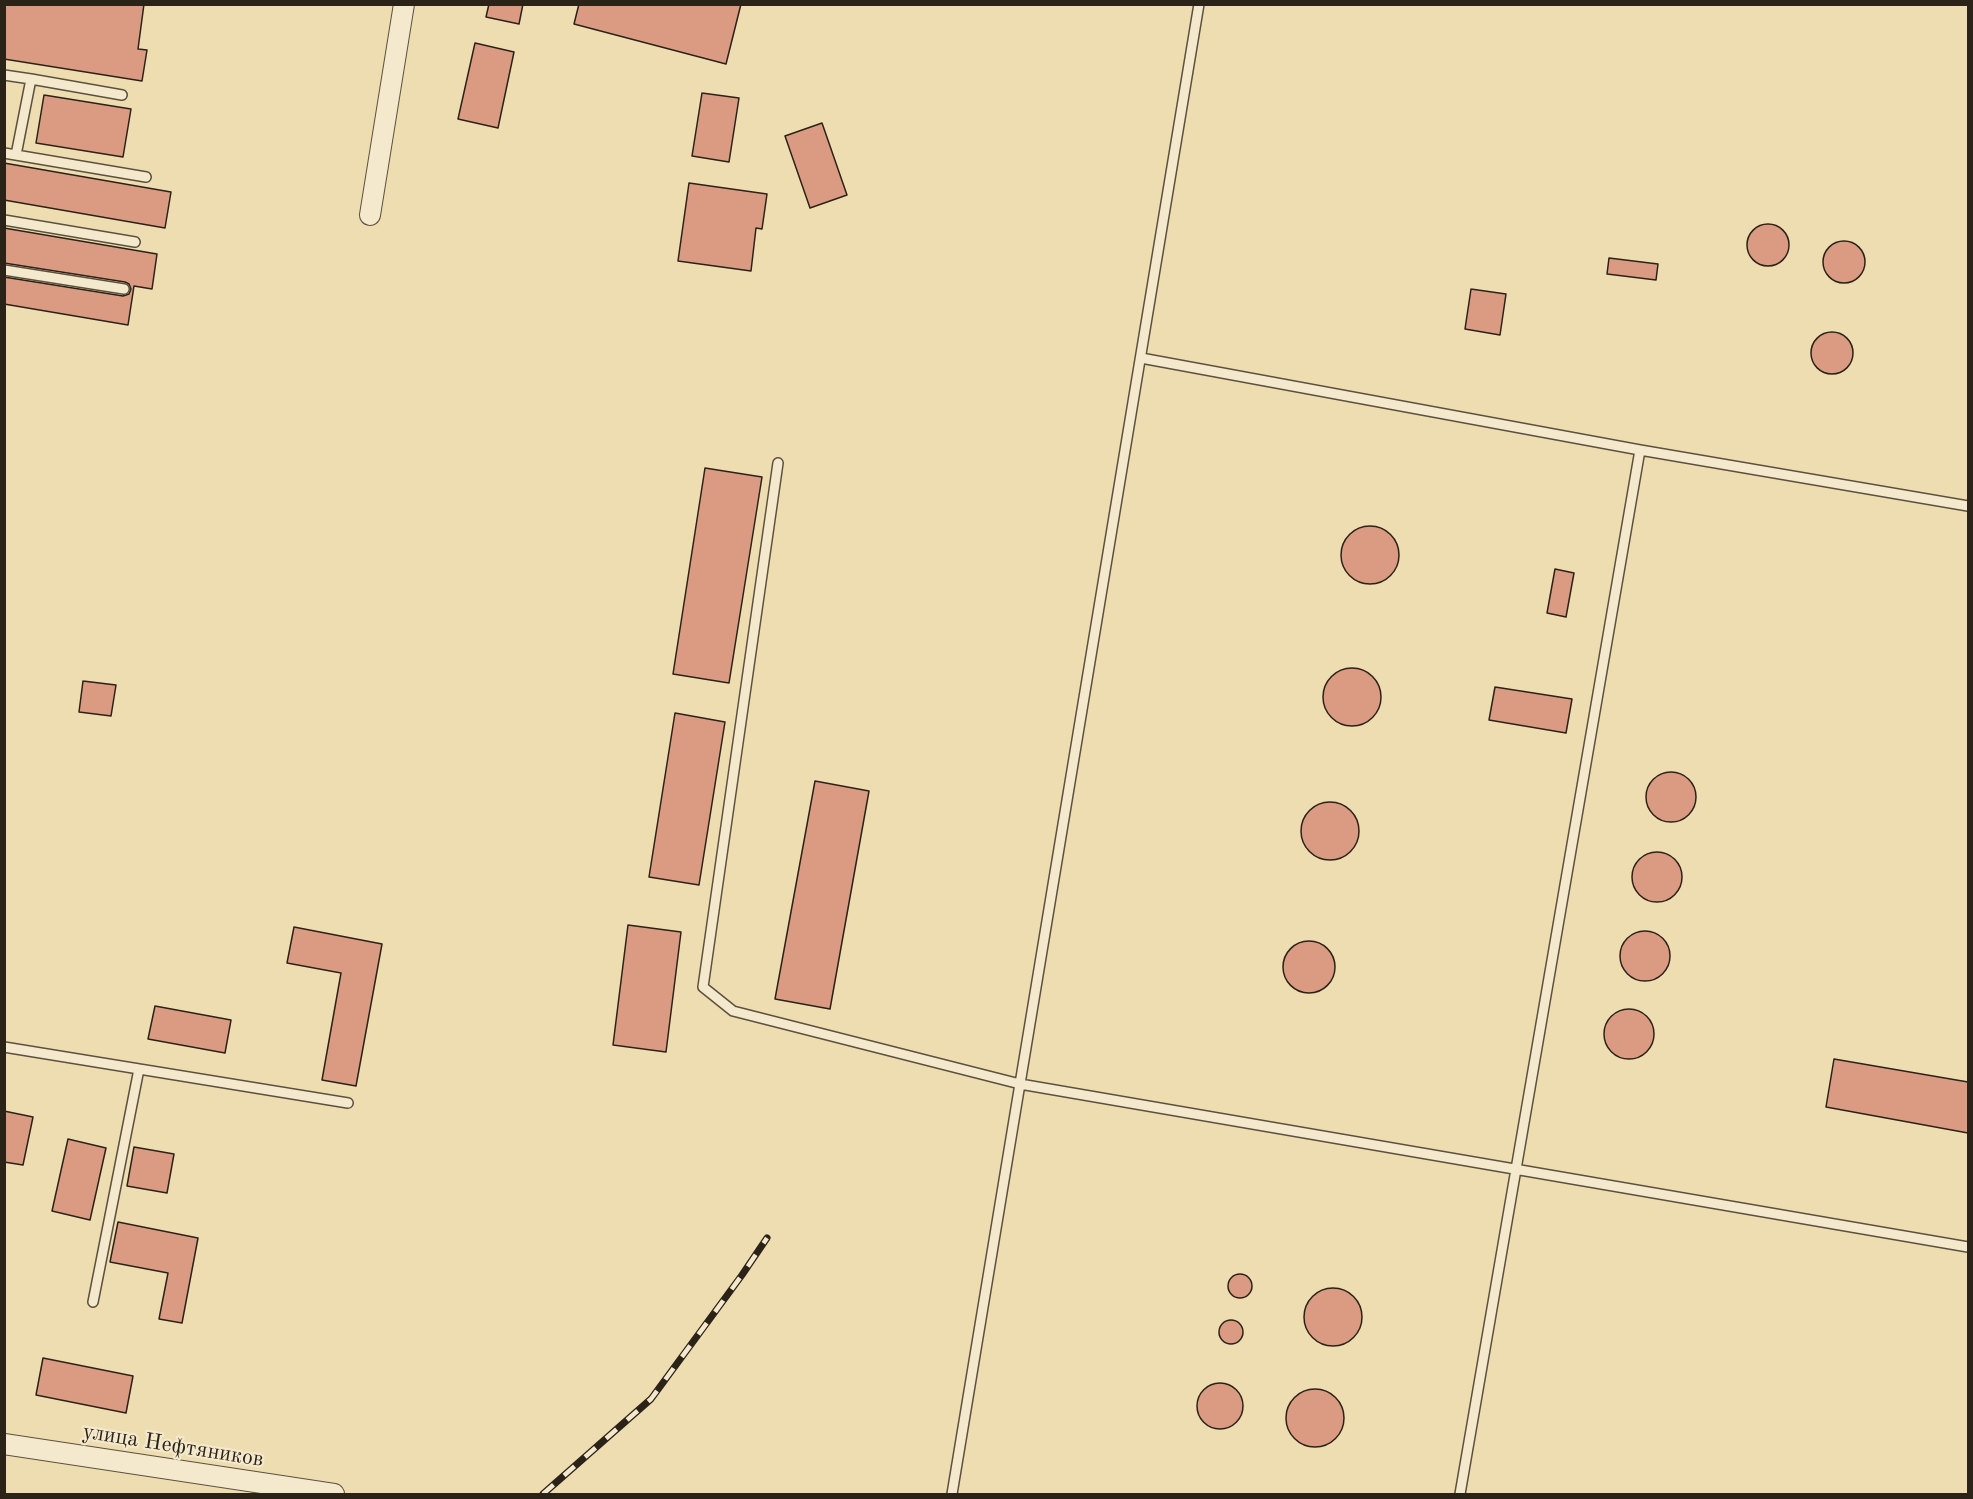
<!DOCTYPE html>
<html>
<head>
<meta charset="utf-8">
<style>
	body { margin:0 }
	#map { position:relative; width:1973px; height:1499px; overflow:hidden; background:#eeddb1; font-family:"Old Standard TT",serif }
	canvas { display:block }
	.frame { position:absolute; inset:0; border:6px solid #2b2218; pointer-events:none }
</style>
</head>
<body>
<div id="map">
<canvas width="1973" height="1499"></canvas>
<div class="frame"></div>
</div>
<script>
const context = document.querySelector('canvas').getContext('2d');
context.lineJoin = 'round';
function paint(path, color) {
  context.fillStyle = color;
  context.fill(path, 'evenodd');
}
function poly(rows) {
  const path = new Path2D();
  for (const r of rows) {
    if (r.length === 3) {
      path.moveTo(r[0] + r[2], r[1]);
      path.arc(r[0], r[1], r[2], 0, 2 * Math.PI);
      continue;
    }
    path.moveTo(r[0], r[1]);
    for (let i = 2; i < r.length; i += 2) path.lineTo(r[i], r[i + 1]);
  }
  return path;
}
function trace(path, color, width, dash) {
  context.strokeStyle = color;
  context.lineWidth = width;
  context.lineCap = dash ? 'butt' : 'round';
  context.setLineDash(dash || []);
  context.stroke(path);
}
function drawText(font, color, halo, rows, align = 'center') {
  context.font = font + ' "Old Standard TT",serif';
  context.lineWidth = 4.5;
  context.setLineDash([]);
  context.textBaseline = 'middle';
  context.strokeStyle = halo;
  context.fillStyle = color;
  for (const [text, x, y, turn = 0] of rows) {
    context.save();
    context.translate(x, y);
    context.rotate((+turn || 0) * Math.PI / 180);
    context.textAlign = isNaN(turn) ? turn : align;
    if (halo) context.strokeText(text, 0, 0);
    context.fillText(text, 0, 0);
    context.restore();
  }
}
const building = poly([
	[4,4,144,4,138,49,147,50,142,81,4,59,4,4],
	[489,4,523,4,519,24,486,17,489,4],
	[579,4,741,4,726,64,574,24,579,4],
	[475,43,514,52,498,128,458,119,475,43],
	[702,93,739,98,729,162,692,156,702,93],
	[44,95,131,109,123,157,36,143,44,95],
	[822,123,847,195,810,208,785,136,822,123],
	[4,163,171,192,165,228,4,200,4,163],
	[689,183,767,194,762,229,756,228,751,271,678,261,689,183],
	[1768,245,21],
	[4,228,157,254,152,289,134,286,128,325,4,304,4,277,123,296,129,294,131,289,129,284,125,282,4,263,4,228],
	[1844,262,21],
	[1609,258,1658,264,1656,280,1607,274,1609,258],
	[1471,289,1506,294,1500,335,1465,329,1471,289],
	[1832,353,21],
	[705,468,762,477,729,683,673,674,705,468],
	[1370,555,29],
	[1555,569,1574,573,1566,617,1547,613,1555,569],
	[1352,697,29],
	[83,681,116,685,111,716,79,712,83,681],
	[1495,687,1572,699,1566,733,1489,720,1495,687],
	[675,713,725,722,699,885,649,877,675,713],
	[1671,797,25],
	[815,781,869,791,830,1009,775,999,815,781],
	[1330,831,29],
	[1657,877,25],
	[628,925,681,932,666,1052,613,1045,628,925],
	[294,927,382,944,356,1086,322,1080,341,973,287,963,294,927],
	[1645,956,25],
	[1309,967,26],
	[155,1006,231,1020,225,1053,148,1039,155,1006],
	[1629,1034,25],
	[1834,1059,1968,1082,1968,1133,1826,1107,1834,1059],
	[4,1111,33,1117,23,1165,4,1162,4,1111],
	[68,1139,106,1148,90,1220,52,1211,68,1139],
	[134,1147,174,1154,167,1193,127,1186,134,1147],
	[118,1222,198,1238,182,1323,159,1319,168,1273,110,1262,118,1222],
	[1240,1286,12],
	[1333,1317,29],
	[1231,1332,12],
	[43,1358,133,1376,126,1413,36,1395,43,1358],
	[1220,1406,23],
	[1315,1418,29]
]);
paint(building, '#db9b83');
trace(building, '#2b2218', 1.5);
const lane = poly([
	[4,75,31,79,16,155],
	[31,79,122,95],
	[4,153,146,177],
	[4,220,135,242],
	[4,270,124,289],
	[1141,358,1640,450,1968,506],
	[778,463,703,987,733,1011,1020,1084,1968,1247],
	[4,1047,348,1103],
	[93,1302,139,1069],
	[952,1494,1199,4],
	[1460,1494,1640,450]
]);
const street = poly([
	[370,215,404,4],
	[4,1444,334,1494]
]);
trace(lane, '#5c513e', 12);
trace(street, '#5c513e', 22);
trace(lane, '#f4e9cc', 9);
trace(street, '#f4e9cc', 20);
const rail = poly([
	[543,1494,651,1399,742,1275,767,1238]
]);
trace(rail, '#2b2218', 7);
trace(rail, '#f4e9cc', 4.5, [14]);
drawText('22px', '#2b2218', '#f4e9cc', [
	["улица Нефтяников",173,1446,9]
]);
</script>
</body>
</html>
